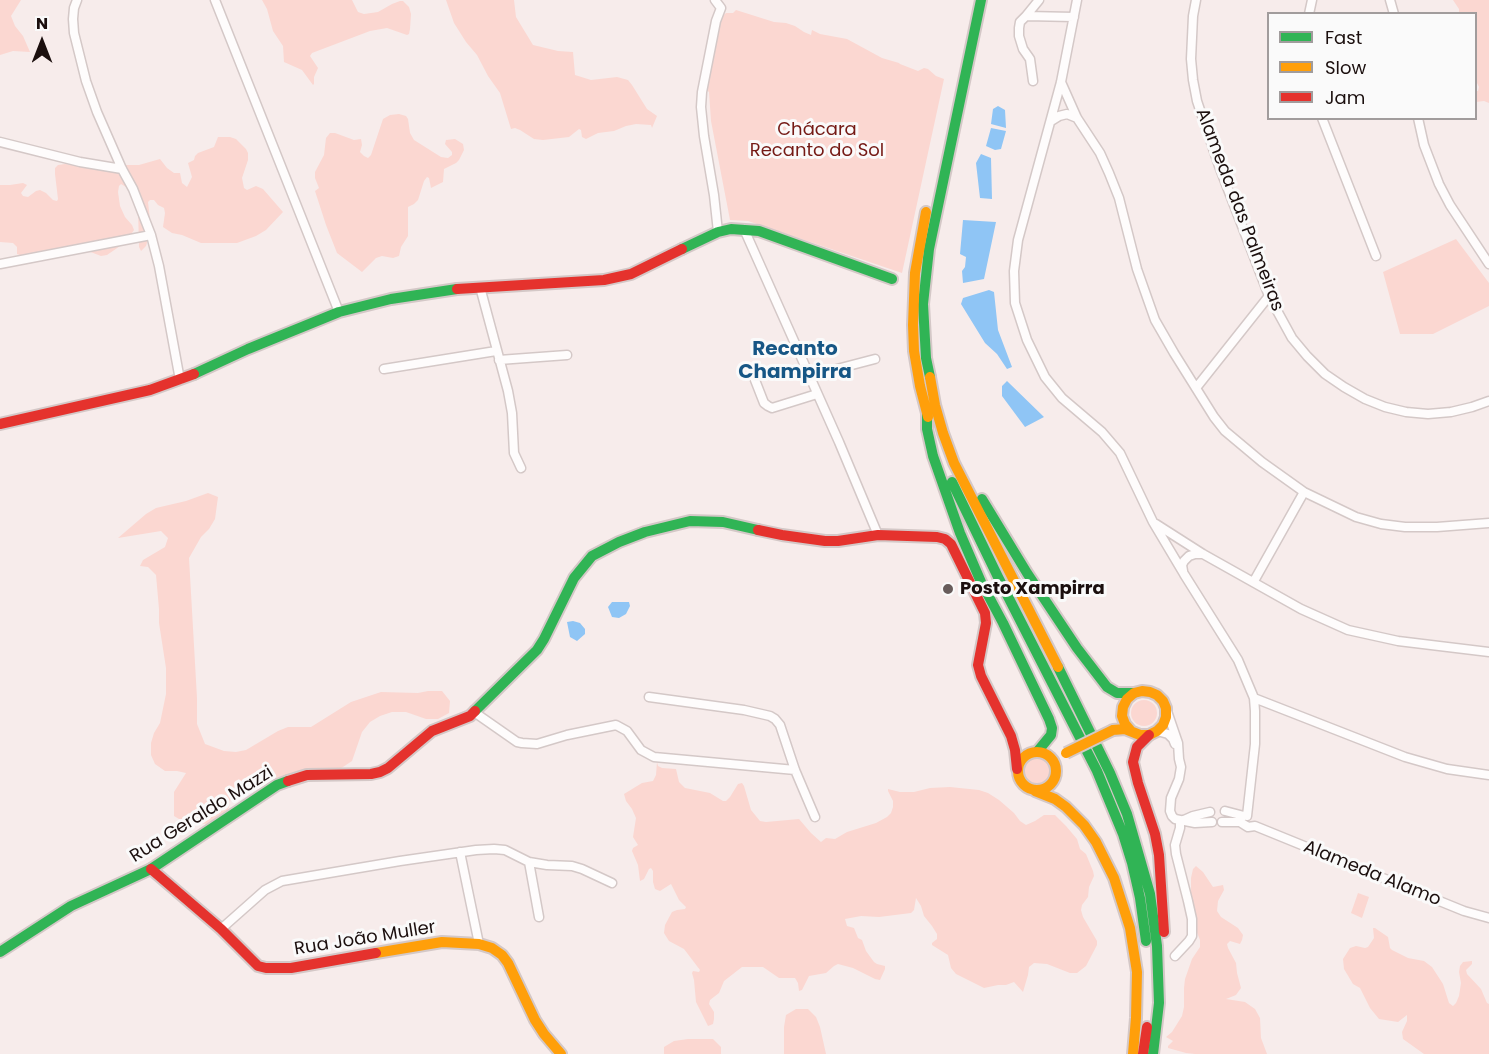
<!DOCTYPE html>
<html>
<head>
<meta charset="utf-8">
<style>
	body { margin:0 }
	#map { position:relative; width:1489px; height:1054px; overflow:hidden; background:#f7eceb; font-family:Poppins,sans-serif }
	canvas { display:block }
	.legend { position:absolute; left:1267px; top:12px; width:210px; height:108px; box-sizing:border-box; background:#fafafa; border:2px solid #a19c9c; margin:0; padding:8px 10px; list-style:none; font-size:18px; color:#1b0f0e }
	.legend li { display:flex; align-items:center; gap:12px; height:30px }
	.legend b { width:30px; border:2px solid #a19c9c }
	.north { position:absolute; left:12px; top:12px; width:60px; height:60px; -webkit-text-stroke:4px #fafafa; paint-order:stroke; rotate:0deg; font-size:16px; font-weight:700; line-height:24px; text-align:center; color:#1b0f0e }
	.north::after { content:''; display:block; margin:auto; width:21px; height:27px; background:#1b0f0e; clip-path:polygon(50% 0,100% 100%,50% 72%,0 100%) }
</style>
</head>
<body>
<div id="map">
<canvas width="1489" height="1054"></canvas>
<ul class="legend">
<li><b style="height:8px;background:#30b455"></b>Fast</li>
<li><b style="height:8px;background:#ff9f0a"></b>Slow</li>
<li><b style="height:8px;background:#e5322d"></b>Jam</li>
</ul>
<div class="north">N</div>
</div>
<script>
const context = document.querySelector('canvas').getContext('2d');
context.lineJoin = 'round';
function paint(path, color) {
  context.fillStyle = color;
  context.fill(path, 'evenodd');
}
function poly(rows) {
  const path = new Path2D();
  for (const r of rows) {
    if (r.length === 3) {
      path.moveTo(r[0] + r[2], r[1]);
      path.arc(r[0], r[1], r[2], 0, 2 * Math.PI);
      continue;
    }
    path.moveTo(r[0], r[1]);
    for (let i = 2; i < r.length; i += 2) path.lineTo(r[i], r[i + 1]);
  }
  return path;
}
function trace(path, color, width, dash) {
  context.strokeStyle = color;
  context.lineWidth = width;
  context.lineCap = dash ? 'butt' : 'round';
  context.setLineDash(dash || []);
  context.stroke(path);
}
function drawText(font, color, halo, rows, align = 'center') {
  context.font = font + ' Poppins,sans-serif';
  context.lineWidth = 6;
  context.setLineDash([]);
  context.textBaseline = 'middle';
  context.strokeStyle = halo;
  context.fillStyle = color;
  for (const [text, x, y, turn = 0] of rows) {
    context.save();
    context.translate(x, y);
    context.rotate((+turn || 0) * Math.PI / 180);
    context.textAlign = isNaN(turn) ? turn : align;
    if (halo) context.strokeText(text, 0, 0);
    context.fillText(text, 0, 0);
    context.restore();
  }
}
paint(poly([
	[0,0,21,0,11,16,15,26,23,36,30,52,13,51,0,55],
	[262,0,352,0,358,12,364,14,378,12,392,4,400,1,403,1,409,7,411,14,410,29,409,34,407,35,387,28,370,31,312,53,310,56,318,68,314,77,314,84,313,85,302,70,284,62,283,46,273,31,267,9],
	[446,0,514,0,516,17,533,45,558,51,573,52,575,75,591,80,617,77,628,80,632,85,647,109,657,116,652,128,651,125,636,124,626,126,614,131,598,133,586,139,582,137,581,130,579,129,569,137,543,140,534,139,520,130,515,128,511,129,500,93,488,76,477,55,466,42,454,23],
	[1453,0,1489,0,1489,103,1484,101,1476,102,1476,91,1478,91,1479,87,1476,81,1476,14,1459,13,1459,9],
	[736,10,774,22,786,23,795,26,804,32,811,35,812,30,820,34,847,39,882,58,899,63,900,64,918,71,924,68,928,69,936,76,944,79,902,273,748,221,730,220,711,121,709,92,703,87,701,74,707,46,711,31,716,22,726,13,733,13],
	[399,114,406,116,408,119,410,133,414,140,441,157,448,158,452,155,452,152,445,144,446,140,455,139,463,144,464,150,459,160,456,163,444,169,443,182,431,188,429,178,427,177,424,181,418,200,414,204,408,207,408,236,401,247,399,256,393,258,382,256,376,258,362,272,337,253,326,225,315,191,319,188,315,178,315,172,324,155,326,138,330,133,335,133,354,140,361,139,362,145,360,152,364,156,368,158,371,155,383,119,390,115],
	[218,137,230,137,236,139,246,149,248,153,248,160,242,178,244,188,247,190,256,186,263,189,283,212,266,230,256,236,237,243,201,243,182,235,172,233,163,227,165,213,164,208,158,205,154,200,150,200,148,202,151,229,146,246,141,251,139,247,138,207,131,193,126,187,121,184,119,186,118,192,120,206,125,217,132,225,134,230,126,242,107,255,101,256,88,251,25,257,17,254,17,247,13,243,0,242,0,185,10,185,23,183,27,185,21,193,23,196,28,197,36,191,40,190,46,193,53,200,57,201,58,199,55,174,55,168,58,165,65,164,95,168,116,165,139,165,160,159,167,168,174,173,180,173,182,183,187,187,192,177,188,163,194,160,195,156,198,153,214,147],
	[1456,239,1489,283,1489,306,1433,334,1400,334,1383,272],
	[208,493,218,497,215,519,209,529,201,537,189,558,197,698,197,724,205,744,224,751,236,752,246,750,278,731,288,727,311,727,351,702,381,692,418,693,428,691,442,691,450,701,449,713,438,719,426,719,406,712,392,712,380,716,370,722,362,732,352,761,340,769,321,776,285,776,275,778,261,778,242,785,232,793,227,815,219,822,208,824,184,822,174,816,174,792,186,773,177,771,165,771,155,764,151,755,151,743,154,733,160,723,166,694,166,668,159,623,159,609,156,575,148,567,140,566,143,560,165,547,168,538,161,531,118,538,146,514,156,508,186,501],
	[1144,713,13],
	[1036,770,14],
	[657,762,658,766,662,768,676,769,679,782,685,788,710,793,723,801,726,801,730,797,738,784,742,783,744,786,751,810,760,821,766,822,799,819,811,833,821,842,826,838,835,839,847,832,876,823,887,817,891,813,893,807,893,801,888,791,888,789,900,792,914,792,930,788,950,787,979,790,988,793,999,800,1014,813,1020,821,1026,825,1035,821,1044,815,1055,815,1066,826,1077,839,1080,849,1086,854,1093,871,1094,876,1089,887,1088,897,1082,905,1081,910,1083,917,1097,941,1097,945,1086,966,1077,973,1070,973,1047,964,1034,963,1029,967,1028,975,1023,992,1014,982,1006,985,998,985,984,988,956,974,951,968,948,955,932,945,932,943,937,939,937,934,932,926,924,916,921,906,916,898,914,910,911,913,879,917,861,916,845,919,847,926,854,928,858,938,862,940,866,951,874,962,877,964,885,966,885,969,880,980,875,979,853,968,838,964,834,966,826,973,809,976,802,990,799,991,798,983,795,978,779,978,763,967,742,967,724,981,719,993,710,1000,709,1004,714,1012,714,1019,713,1024,708,1026,696,1002,694,980,692,973,693,971,699,972,700,970,684,949,669,941,664,933,665,925,672,912,677,910,685,909,686,907,679,900,671,884,660,891,655,889,653,882,653,871,651,868,649,869,644,879,640,881,638,865,632,851,633,848,638,845,633,837,636,818,632,809,626,801,624,794,642,783,653,781,656,775],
	[1196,866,1203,872,1213,887,1223,885,1224,890,1218,901,1217,911,1221,917,1238,928,1243,935,1242,940,1240,944,1230,941,1227,944,1228,948,1236,963,1237,973,1241,988,1236,995,1226,999,1245,1002,1255,1009,1260,1018,1261,1038,1267,1054,1195,1054,1186,1053,1168,1048,1168,1046,1173,1041,1166,1037,1172,1032,1182,1016,1184,1007,1184,988,1185,979,1192,959,1200,947,1200,940,1194,925,1191,912,1191,878,1193,869],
	[1358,893,1369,897,1362,918,1351,913],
	[1373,928,1375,928,1388,937,1390,948,1392,950,1408,958,1424,961,1432,967,1443,984,1449,1003,1453,1006,1456,1003,1459,996,1461,983,1459,972,1460,966,1463,962,1472,961,1472,964,1466,970,1467,974,1481,989,1487,1003,1489,1004,1489,1054,1424,1054,1403,1039,1402,1032,1407,1021,1407,1015,1398,1022,1379,1019,1370,1008,1360,988,1353,984,1344,969,1343,959,1350,948,1356,946,1365,948,1368,947,1374,938],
	[796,1009,808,1009,816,1017,820,1027,826,1054,784,1054,784,1027,786,1015],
	[688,1039,713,1039,721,1047,721,1054,664,1054,664,1047,674,1041]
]), '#fbd7d1');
paint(poly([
	[998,106,1005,110,1006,128,991,124,993,109],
	[991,128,1006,131,1001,149,995,150,986,146],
	[981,154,991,158,992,199,980,198,976,163],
	[963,220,996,222,984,279,963,283,962,271,965,267,966,257,960,254],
	[989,290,994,292,998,330,1012,367,1007,369,997,354,985,343,961,304,963,298],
	[1007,381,1044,417,1025,427,1002,396,1002,386],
	[612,602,629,602,630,606,626,614,619,618,612,617,608,607],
	[573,621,580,623,585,629,585,634,577,641,570,637,567,622]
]), '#8fc5f5');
const street = poly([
	[77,0,74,8,73,19,74,33,86,81,97,112,122,169,133,189,151,235,159,266,180,380],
	[215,0,339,312],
	[715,0,721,8,716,21,702,92,701,107,704,136,714,195,718,232],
	[1039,0,1026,16,1074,17],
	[1077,0,1061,82,1018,240,1014,271,1015,303,1027,340,1045,377,1062,398,1102,432,1120,453,1153,522,1184,574,1238,660,1254,698,1255,711,1255,744,1247,816],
	[1196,0,1193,16,1191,59,1193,80,1197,101,1219,166,1269,296,1292,338,1307,356,1325,374,1344,387,1365,399,1385,407,1406,412,1428,414,1451,412,1472,407,1489,401],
	[1390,0,1394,14],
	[1309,14,1312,0],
	[1026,16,1020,22,1019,28,1019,36,1023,49,1030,59,1033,81],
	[1061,82,1077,118,1100,153,1109,173,1119,198,1137,269,1155,320,1174,353,1214,417,1225,431,1262,462,1304,492,1356,517,1381,524,1405,527,1437,527,1489,523],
	[1322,118,1376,256],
	[1418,118,1424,145,1439,184,1450,205,1489,264],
	[1051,121,1059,116,1067,114,1077,118],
	[0,142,80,162,122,169],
	[744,229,839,442,878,535],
	[0,264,151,235],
	[480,287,508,391,512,413,514,453,521,468],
	[499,360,567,355],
	[384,369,496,351],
	[810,376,875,359],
	[755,380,764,403,768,406,772,408,817,394],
	[1196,388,1269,296],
	[1156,524,1203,554,1301,609,1348,630,1398,641,1489,652],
	[1183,571,1182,565,1184,561,1189,556,1195,554,1203,554],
	[1254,581,1304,492],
	[649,697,744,710,770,716,775,719,780,725,795,770,815,817],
	[1254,698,1405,757,1447,769,1489,775],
	[1167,711,1178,743,1179,759,1181,767,1179,779,1171,798,1170,811,1172,816,1175,819,1195,823,1212,822],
	[474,712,517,742,522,743,537,744,567,735,616,725,627,731,641,750,654,757,795,770],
	[1157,731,1168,734,1173,739,1175,744],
	[1225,811,1244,816],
	[1184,820,1193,816,1210,812],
	[1222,822,1240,822,1248,827,1255,826,1464,911,1489,918],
	[460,852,479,944],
	[529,862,539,917],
	[221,929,265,890,282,881,400,861,476,850,494,849,505,850,529,862,547,865,572,866,582,869,612,883],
	[1175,956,1189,941,1192,936,1192,919,1188,901,1176,854,1175,845,1180,828,1180,820]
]);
const fast = poly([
	[682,249,718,232,731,229,759,231,892,279],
	[194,374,248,349,339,312,391,299,457,289],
	[930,377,926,358,923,304,929,249,981,0],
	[927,411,927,429,933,456,960,533,981,582,1003,623,1049,719,1052,728,1051,735,1037,752],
	[952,482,998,577,1097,771,1123,834,1132,863,1140,898,1146,941],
	[982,499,1027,573,1077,648,1107,687,1117,693,1134,693],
	[1058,667,1110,773,1127,814,1150,894,1157,946,1159,1003,1153,1054],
	[475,711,537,650,544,639,574,578,592,556,619,542,645,532,690,521,723,522,758,530],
	[0,952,71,906,151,869,277,785,288,781]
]);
const slow = poly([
	[926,212,915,273,913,325,914,351,920,386,928,417],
	[930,377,935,405,943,433,954,463,1058,667],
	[1113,730,1125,729,1140,735,1149,735,1157,731,1163,725,1166,717,1166,708,1163,701,1157,695,1150,692,1142,691,1134,693,1127,699,1123,707,1122,716,1125,724,1131,731],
	[1037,771,19],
	[1035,791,1055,799,1066,807,1084,825,1096,842,1114,878,1130,928,1137,972,1136,1018,1133,1054],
	[376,953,442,942,479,944,492,948,502,955,508,963,535,1020,544,1034,561,1054]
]);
const jam = poly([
	[457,289,604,280,631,274,682,249],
	[0,424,150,390,194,374],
	[758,530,782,535,825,541,838,541,878,535,937,537,945,539,951,544,985,613,986,623,978,665,981,676,1011,736,1015,750,1017,769],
	[1149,735,1137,747,1133,762,1138,783,1155,834,1159,855,1164,932],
	[288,781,307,775,371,774,380,772,388,768,432,731,470,716,475,711],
	[151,869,221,929,258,966,266,968,291,968,376,953],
	[1143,1054,1147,1027]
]);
trace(street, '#d4c8c7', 11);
trace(fast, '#d4c8c7', 14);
trace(slow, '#d4c8c7', 14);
trace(jam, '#d4c8c7', 14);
trace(street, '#fefcfc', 8);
trace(fast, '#30b455', 10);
trace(slow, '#ff9f0a', 10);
trace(jam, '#e5322d', 10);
const slowBridge = poly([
	[1066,753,1113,730]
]);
trace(slowBridge, '#d4c8c7', 14, []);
trace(slowBridge, '#ff9f0a', 10);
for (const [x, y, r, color] of [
	[948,589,6,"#685c5b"]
]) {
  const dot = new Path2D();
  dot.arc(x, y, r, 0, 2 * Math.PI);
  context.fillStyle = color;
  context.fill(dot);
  trace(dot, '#fafafa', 2);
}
drawText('18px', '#751a15', '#fafafa', [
	["Chácara",817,130],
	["Recanto do Sol",817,151]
]);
drawText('18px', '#1b0f0e', '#fafafa', [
	["Alameda das Palmeiras",1239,210,69],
	["Rua Geraldo Mazzi",202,815,-32],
	["Alameda Alamo",1372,874,22],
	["Rua João Muller",365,939,-9]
]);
drawText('bold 18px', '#1b0f0e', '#fafafa', [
	["Posto Xampirra",960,589]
], 'left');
drawText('bold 20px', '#165685', '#fafafa', [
	["Recanto",795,350],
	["Champirra",795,373]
]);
</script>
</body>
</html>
